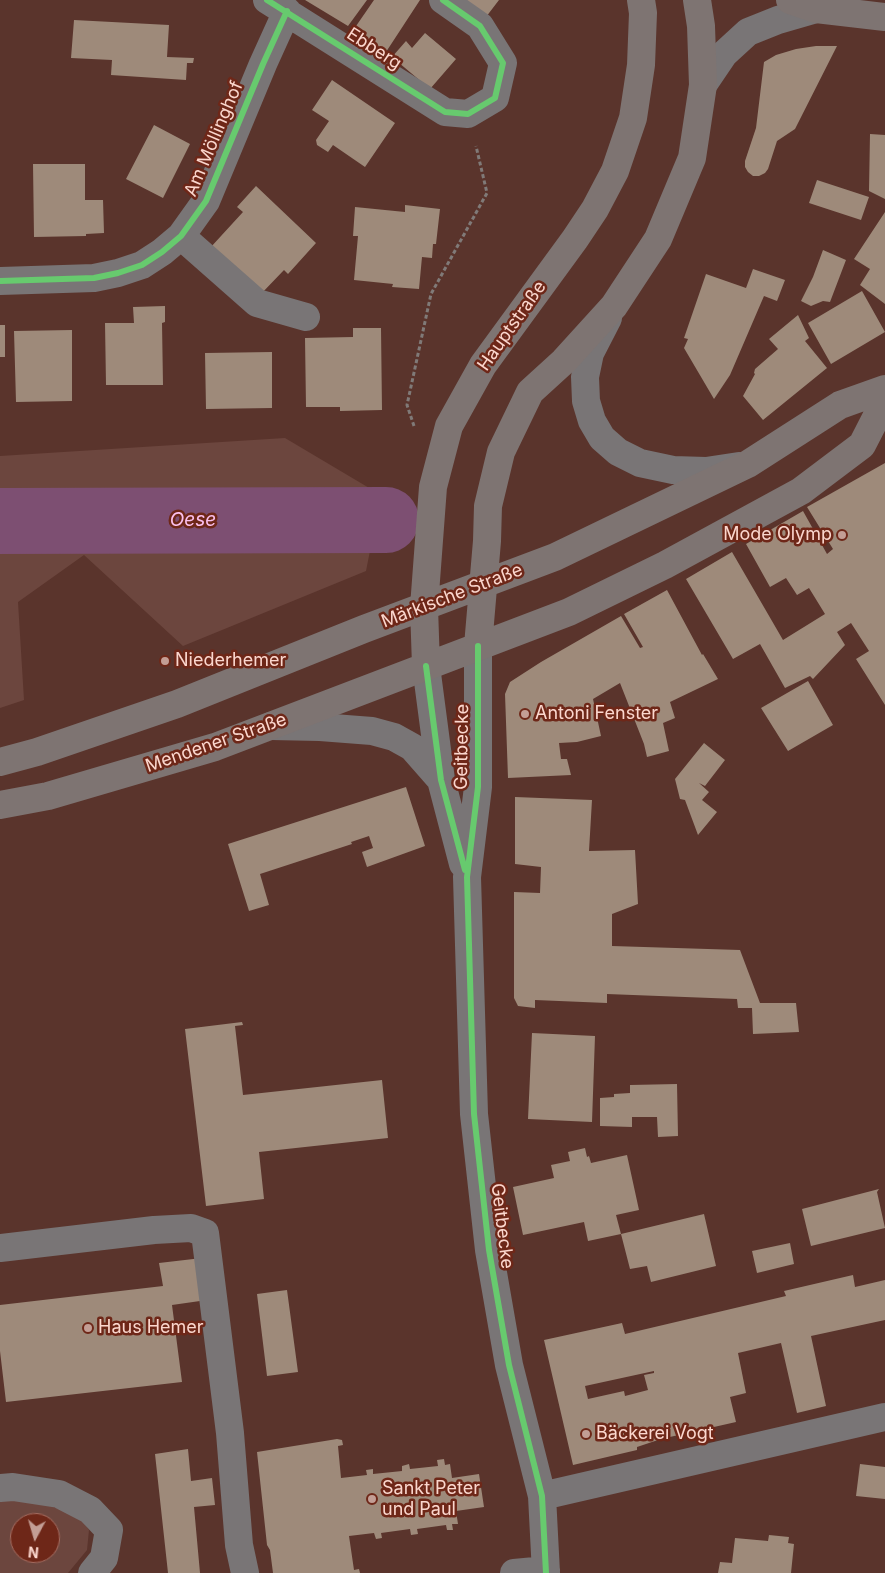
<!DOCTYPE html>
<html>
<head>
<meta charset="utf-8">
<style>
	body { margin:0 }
	#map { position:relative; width:885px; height:1573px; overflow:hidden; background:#5a342c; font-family:Inter,sans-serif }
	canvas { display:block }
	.north { position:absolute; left:10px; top:1513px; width:50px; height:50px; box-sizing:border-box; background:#6e2718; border:1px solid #a66d61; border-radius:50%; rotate:186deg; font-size:14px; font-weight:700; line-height:20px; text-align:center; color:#fbd7ce }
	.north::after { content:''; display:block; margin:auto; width:18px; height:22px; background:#c39e95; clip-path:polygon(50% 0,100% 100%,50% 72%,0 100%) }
</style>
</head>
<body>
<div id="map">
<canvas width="885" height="1573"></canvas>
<div class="north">N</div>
</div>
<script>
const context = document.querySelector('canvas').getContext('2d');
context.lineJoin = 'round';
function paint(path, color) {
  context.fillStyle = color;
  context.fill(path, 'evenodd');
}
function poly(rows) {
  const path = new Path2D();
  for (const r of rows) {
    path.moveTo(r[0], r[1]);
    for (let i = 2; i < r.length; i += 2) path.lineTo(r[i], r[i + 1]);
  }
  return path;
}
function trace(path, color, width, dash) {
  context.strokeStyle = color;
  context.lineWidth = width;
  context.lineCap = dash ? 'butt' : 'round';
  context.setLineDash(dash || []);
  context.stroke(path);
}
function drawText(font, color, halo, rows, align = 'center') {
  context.font = font + ' Inter,sans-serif';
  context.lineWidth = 5;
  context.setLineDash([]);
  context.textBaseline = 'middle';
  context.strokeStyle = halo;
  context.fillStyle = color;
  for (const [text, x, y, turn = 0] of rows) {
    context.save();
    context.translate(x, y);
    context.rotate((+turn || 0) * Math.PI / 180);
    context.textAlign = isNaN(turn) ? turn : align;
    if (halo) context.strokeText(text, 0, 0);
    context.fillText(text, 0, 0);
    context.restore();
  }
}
paint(poly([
	[285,438,381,495,366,571,183,646,84,555,18,602,24,700,0,708,0,456],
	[23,1497,78,1515,89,1530,87,1550,68,1573,0,1573,0,1499],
	[20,1523,50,1523,50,1553,20,1553]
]), '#6c463e');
trace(poly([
	[0,521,386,520]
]), '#7d4f72', 66);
paint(poly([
	[305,0,367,0,348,26],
	[374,0,420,0,386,52,354,29],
	[465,0,499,0,486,17],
	[74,20,169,25,167,57,194,58,193,63,187,63,186,80,111,75,112,60,71,58],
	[425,33,456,59,430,89,392,57,406,41,412,48],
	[816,46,837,46,795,129,777,141,768,169,765,173,759,176,753,176,748,172,745,167,745,161,756,128,764,62,776,55,796,49],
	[332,80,395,123,365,167,333,145,328,152,317,145,316,140,329,121,312,110],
	[154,125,190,144,163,198,126,179],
	[870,134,885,135,885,199,869,191],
	[33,164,85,164,85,200,103,200,104,233,86,234,86,236,34,237],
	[817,180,869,197,861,220,809,203],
	[256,186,316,243,288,274,284,270,260,295,210,248,243,212,237,207],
	[405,205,440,209,436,244,433,244,432,258,422,257,419,289,392,287,393,284,354,280,358,236,353,236,355,207,405,212],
	[885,212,885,304,860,285,870,269,854,259],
	[823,250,846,260,830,302,823,301,811,306,801,301,813,277],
	[753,269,785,280,777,301,764,296,730,375,714,399,684,348,688,339,684,338,706,274,746,288],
	[862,291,885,332,831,364,808,323],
	[165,306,165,322,162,323,163,385,106,385,105,323,134,323,133,307],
	[798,315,809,338,805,341,827,368,763,420,743,396,755,374,754,373,755,369,778,349,769,339],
	[0,325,5,325,5,357,0,357],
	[353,328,381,328,382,410,340,411,340,407,306,407,305,338,353,337],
	[72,330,72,401,16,402,14,331],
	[272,352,272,408,206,409,205,353],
	[885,463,885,705,856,659,869,651,851,623,837,632,845,645,813,679,810,676,785,688,760,644,733,659,686,579,732,552,783,640,825,614,809,588,797,595,786,578,770,587,746,544,803,511,827,554,833,549,807,507],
	[667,590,702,655,703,654,718,679,670,702,675,718,663,723,669,751,647,757,644,744,620,683,593,699,601,736,577,742,559,743,561,759,567,759,571,775,508,778,505,694,510,682,541,662,621,616,640,648,643,647,624,614],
	[808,681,833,725,788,751,761,708],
	[704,743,725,760,705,786,699,783,709,792,702,800,717,812,698,835,685,800,680,799,675,779],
	[406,787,425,846,367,867,362,852,373,848,369,836,351,842,352,844,260,874,269,905,249,911,228,844],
	[515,797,592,800,589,851,635,850,638,904,612,914,612,946,740,950,760,1003,796,1003,799,1032,753,1034,752,1008,738,1008,737,999,607,994,607,1003,535,1000,535,1008,518,1006,514,998,514,892,540,893,541,867,515,864],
	[242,1022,243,1025,235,1026,243,1095,382,1080,388,1138,259,1152,264,1199,206,1206,185,1029],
	[532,1033,595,1036,592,1122,528,1119],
	[677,1084,678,1136,658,1137,657,1117,632,1117,632,1127,600,1126,600,1098,614,1097,614,1094,630,1093,630,1085],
	[585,1148,587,1157,589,1156,591,1163,627,1155,639,1210,616,1215,621,1234,704,1214,716,1266,651,1282,647,1266,630,1269,621,1234,588,1241,584,1222,523,1235,513,1187,554,1178,551,1165,570,1161,568,1152],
	[879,1189,877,1192,885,1228,811,1246,802,1209],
	[790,1243,794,1264,757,1273,752,1251],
	[202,1258,207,1300,172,1305,182,1382,6,1402,0,1351,0,1305,163,1286,159,1263],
	[853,1275,855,1287,885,1280,885,1320,811,1336,826,1406,797,1413,781,1343,738,1353,746,1393,730,1397,736,1422,661,1439,637,1447,637,1450,573,1465,544,1340,622,1323,625,1334,786,1296,784,1291],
	[654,1371,654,1373,644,1375,648,1390,625,1396,624,1391,588,1399,585,1386],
	[287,1290,298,1372,267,1376,257,1294],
	[337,1439,342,1440,343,1445,338,1446,341,1478,367,1475,366,1470,373,1469,373,1474,402,1471,402,1466,409,1464,410,1469,438,1466,437,1460,444,1459,445,1465,450,1464,452,1478,479,1474,484,1507,456,1511,458,1524,452,1524,453,1530,447,1530,446,1525,417,1529,418,1534,411,1535,410,1529,381,1533,382,1538,376,1539,374,1533,349,1536,354,1570,359,1569,360,1573,273,1573,270,1550,267,1545,257,1452],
	[188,1449,191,1481,212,1478,215,1505,194,1507,200,1573,168,1573,155,1454],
	[860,1464,885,1467,885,1499,856,1496],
	[769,1535,789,1537,788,1543,794,1544,791,1573,718,1573,720,1562,732,1563,735,1538,768,1541]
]), '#9e8a7a');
trace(poly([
	[414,426,407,405,431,294,487,193,476,146]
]), '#807a78', 3, [4, 2.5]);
trace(poly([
	[267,0,445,112,468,114,495,98,503,63,480,26,443,0],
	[703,85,724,54,748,32,778,20,816,9],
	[181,236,257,303,306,317],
	[0,281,94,278,118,273,142,265,162,252,181,236,206,201,263,64,287,11],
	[608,318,590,353,585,377,586,401,592,421,602,438,618,452,640,463,673,470,706,471,739,466],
	[478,646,478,787,467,877,474,1114,489,1250,509,1365,542,1496,546,1573],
	[426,666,441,780,463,864],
	[271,726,320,727,372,731,394,737,412,747,441,780],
	[0,1248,154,1230,191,1228,205,1233,230,1433,239,1545,245,1573],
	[0,1488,13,1487,59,1494,90,1510,109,1530,104,1558,92,1573],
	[542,1496,885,1417],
	[514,1573,546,1570]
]), '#797576', 28);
trace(poly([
	[790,0,816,9,885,17],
	[478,646,487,541,488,506,501,452,530,392,564,361,614,306,658,239,692,158,703,85,701,26,697,0],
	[426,666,424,607,433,487,449,426,483,365,575,239,595,209,615,171,633,118,641,65,643,13,641,0],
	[0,762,37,752,177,704,364,629,555,557,748,464,840,405,885,389],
	[0,805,48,796,215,747,569,612,665,565,801,491,862,445,885,400]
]), '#7e7472', 28);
trace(poly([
	[267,0,445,112,468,114,495,98,503,63,480,26,443,0],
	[0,281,94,278,118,273,142,265,162,252,181,236,206,201,263,64,287,11],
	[478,646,478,787,467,877,474,1114,489,1250,509,1365,542,1496,546,1573],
	[426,666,441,780,465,870]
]), '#67ca6e', 6);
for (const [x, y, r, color] of [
	[842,535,5,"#c39e95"],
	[165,661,5,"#c39e95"],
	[525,714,5,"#c39e95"],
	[88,1328,5,"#c39e95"],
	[586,1434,5,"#c39e95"],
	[372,1499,5,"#c39e95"]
]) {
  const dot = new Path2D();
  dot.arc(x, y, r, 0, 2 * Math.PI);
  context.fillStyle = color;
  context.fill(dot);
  trace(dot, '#6e2718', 2);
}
drawText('18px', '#fbd7ce', '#6e2718', [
	["Ebberg",374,49,33],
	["Am Möllinghof",214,139,-67],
	["Hauptstraße",512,326,-55],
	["Märkische Straße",452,596,-21],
	["Mendener Straße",216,743,-19],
	["Geitbecke",462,747,-89],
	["Geitbecke",502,1226,83]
]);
drawText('18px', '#fbd7ce', '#6e2718', [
	["Mode Olymp",832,535,"right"],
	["Niederhemer",175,661],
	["Antoni Fenster",535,714],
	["Haus Hemer",98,1328],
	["Bäckerei Vogt",596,1434],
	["Sankt Peter",382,1489],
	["und Paul",382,1510]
], 'left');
drawText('italic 19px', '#fbc0ef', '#6e2718', [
	["Oese",193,520]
]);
</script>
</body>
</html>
